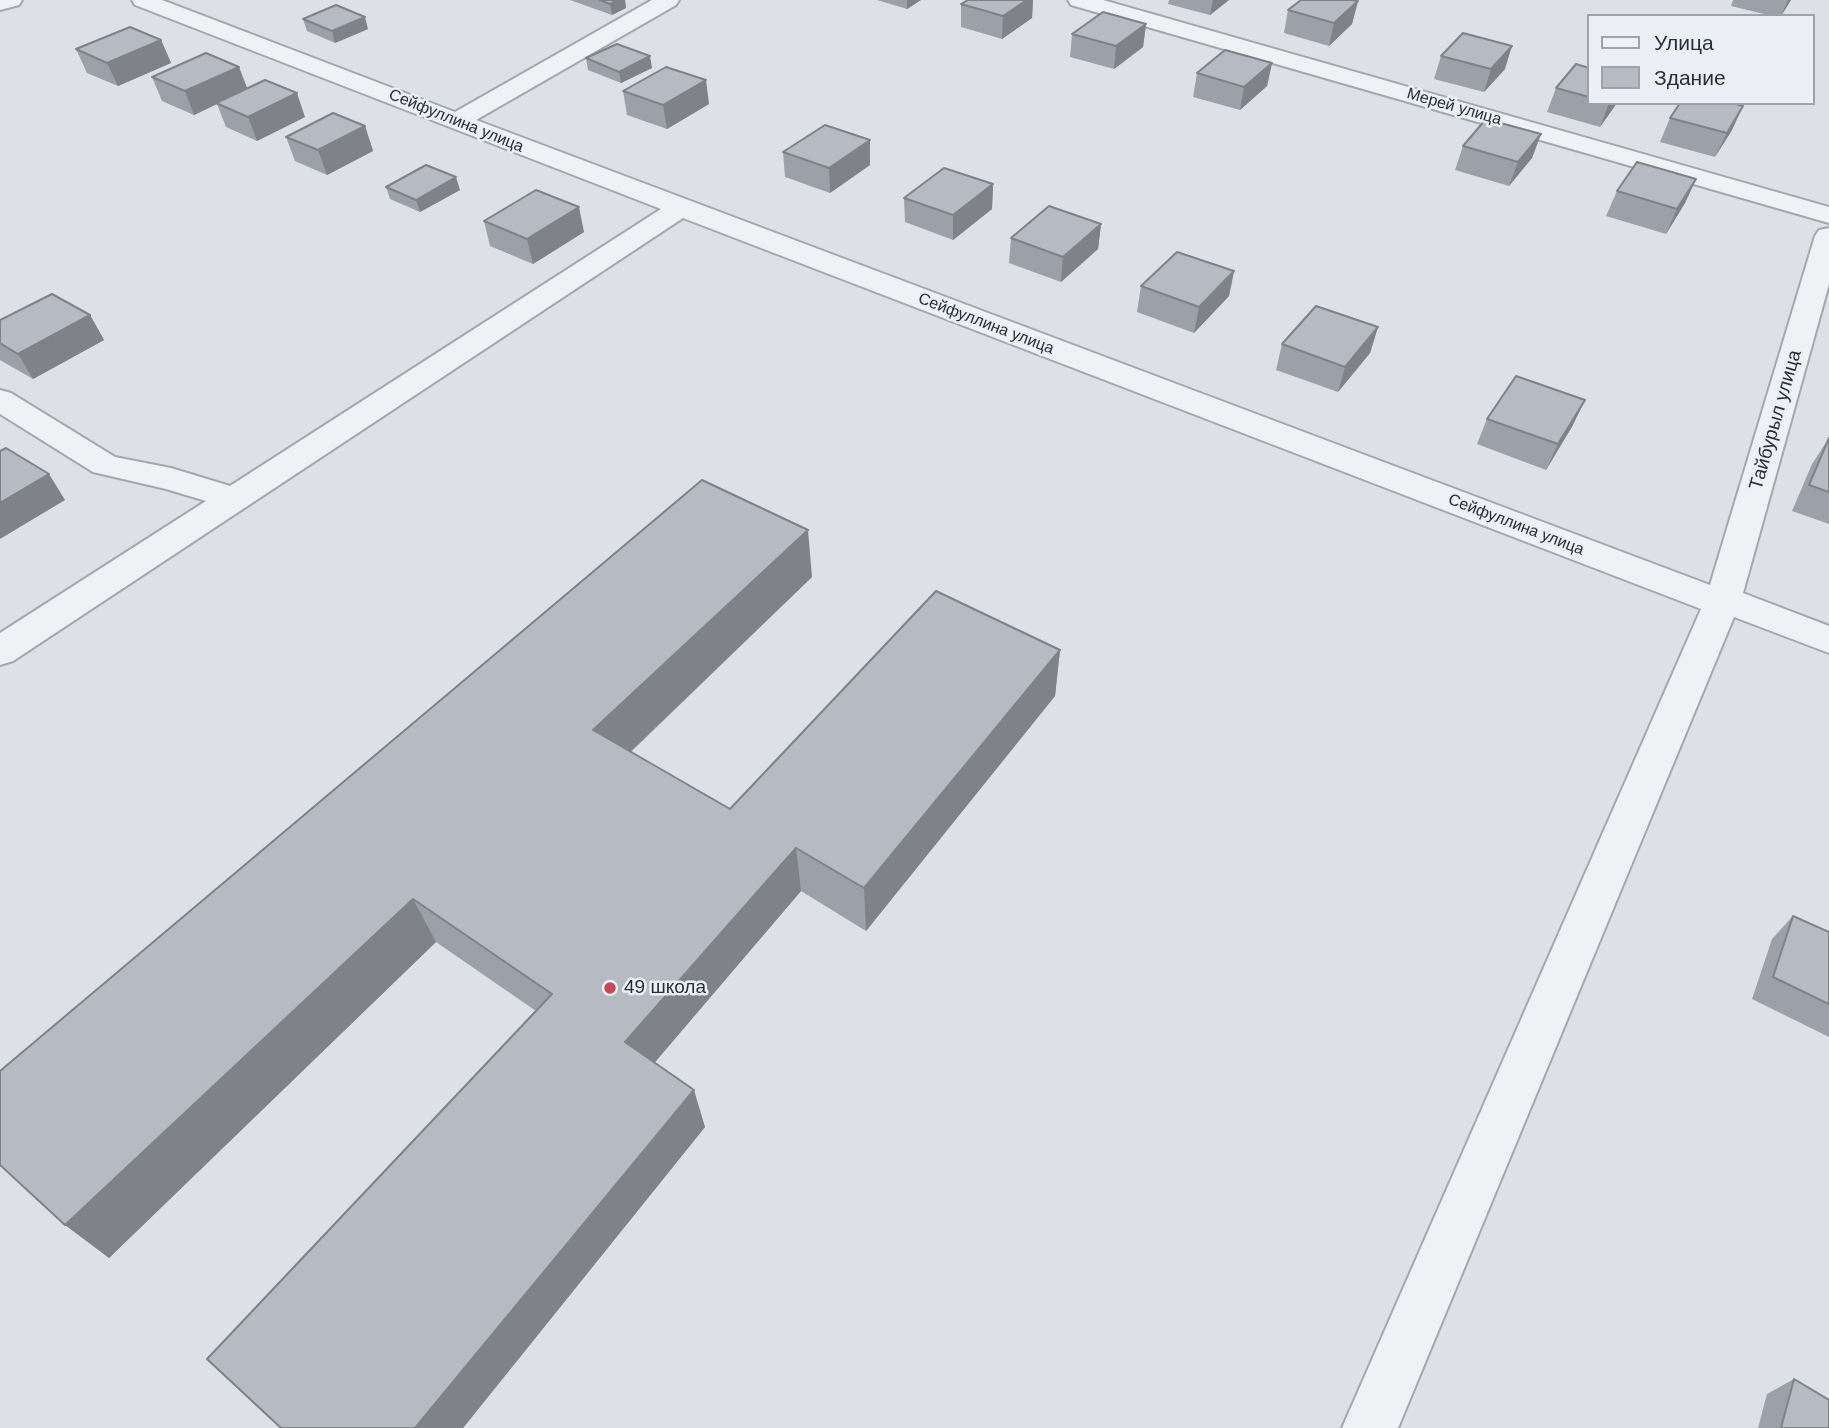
<!DOCTYPE html>
<html>
<head>
<meta charset="utf-8">
<style>
	body { margin:0 }
	#map { position:relative; width:1829px; height:1428px; overflow:hidden; background:#dde1e6; font-family:Helvetica,sans-serif }
	canvas { display:block }
	.legend { position:absolute; left:1587px; top:14px; width:228px; height:91px; box-sizing:border-box; background:#eceff4; border:2px solid #9ea2aa; margin:0; padding:9px 12px; list-style:none; font-size:21px; color:#282f3c }
	.legend li { display:flex; align-items:center; gap:14px; height:35px }
	.legend b { width:35px; border:2px solid #9ea2aa }
</style>
</head>
<body>
<div id="map">
<canvas width="1829" height="1428"></canvas>
<ul class="legend">
<li><b style="height:9px;background:#f0f1f5"></b>Улица</li>
<li><b style="height:19px;background:#b5bac3"></b>Здание</li>
</ul>
</div>
<script>
const context = document.querySelector('canvas').getContext('2d');
context.lineJoin = 'round';
function poly(rows) {
  const path = new Path2D();
  for (const r of rows) {
    path.moveTo(r[0], r[1]);
    for (let i = 2; i < r.length; i += 2) path.lineTo(r[i], r[i + 1]);
  }
  return path;
}
function trace(path, color, width, dash) {
  context.strokeStyle = color;
  context.lineWidth = width;
  context.lineCap = dash ? 'butt' : 'round';
  context.setLineDash(dash || []);
  context.stroke(path);
}
function paint(path, color) {
  context.fillStyle = color;
  context.fill(path, 'evenodd');
}
function drawText(font, color, halo, rows, align = 'center') {
  context.font = font + ' Helvetica,sans-serif';
  context.lineWidth = 5;
  context.setLineDash([]);
  context.textBaseline = 'middle';
  context.strokeStyle = halo;
  context.fillStyle = color;
  for (const [text, x, y, turn = 0] of rows) {
    context.save();
    context.translate(x, y);
    context.rotate((+turn || 0) * Math.PI / 180);
    context.textAlign = isNaN(turn) ? turn : align;
    if (halo) context.strokeText(text, 0, 0);
    context.fillText(text, 0, 0);
    context.restore();
  }
}
const minor = poly([
	[0,0,22,0,19,5,0,10,0,0],
	[132,0,162,0,455,112,652,0,679,0,676,5,476,120,1710,585,1815,236,1819,230,1829,228,1829,284,1743,593,1829,626,1829,653,1734,617,1398,1428,1342,1428,1701,609,683,218,13,661,0,665,0,633,206,501,166,489,93,472,0,414,0,390,11,393,115,457,171,468,230,486,661,209,135,5,132,0],
	[1068,0,1103,0,1829,207,1829,223,1071,5,1068,0]
]);
trace(minor, '#a3a8b0', 4);
paint(minor, '#f0f1f5');
paint(poly([
	[570,0,625,0,626,8,612,15],
	[877,0,921,0,907,9],
	[968,0,1033,0,1032,18,1002,39,961,27,961,4],
	[1169,0,1229,0,1210,15,1168,4],
	[1733,0,1791,0,1781,16,1772,16,1731,6],
	[1358,1,1352,24,1329,46,1284,33,1288,10],
	[303,19,368,29,335,43,307,31],
	[1146,24,1143,47,1114,69,1070,57,1072,34],
	[161,40,171,63,118,86,87,73,76,49],
	[1441,56,1505,69,1484,92,1434,79],
	[586,58,652,68,621,83,588,70],
	[1272,63,1267,86,1240,110,1193,97,1197,73],
	[1589,68,1589,103,1617,103,1600,127,1547,112,1556,88],
	[152,77,247,89,305,117,257,141,226,127,217,104,194,115,162,101],
	[623,91,709,104,667,129,627,115],
	[1670,118,1732,130,1715,157,1660,142],
	[365,126,373,151,327,175,295,161,286,137],
	[1541,134,1532,158,1509,186,1455,170,1463,146],
	[783,152,870,165,830,193,785,177],
	[1696,179,1685,203,1666,234,1606,216,1617,191],
	[993,184,992,209,953,240,905,222,904,198],
	[386,187,460,190,420,212,390,199],
	[484,221,584,232,533,264,490,246],
	[1101,224,1098,249,1061,282,1009,263,1011,238],
	[1234,271,1229,296,1194,333,1137,312,1141,286],
	[90,315,104,340,33,379,0,360,0,320],
	[1378,327,1370,353,1338,392,1276,370,1282,344],
	[1487,419,1573,425,1546,470,1477,444],
	[1829,438,1829,524,1792,511,1812,464],
	[812,577,631,752,730,809,1060,650,1055,696,866,931,801,891,654,1063,705,1127,463,1428,281,1428,536,1011,436,942,109,1258,0,1165],
	[1793,916,1829,932,1829,1037,1752,999,1772,939],
	[1794,1379,1829,1428,1758,1428,1767,1394]
]), '#9ca0a8');
paint(poly([
	[617,0,625,0,626,8,612,15,610,4],
	[907,0,921,0,907,9],
	[1027,0,1033,0,1032,18,1002,39,1003,16],
	[1213,0,1229,0,1210,15],
	[1788,0,1791,0,1781,16],
	[1358,1,1352,24,1329,46,1334,23],
	[365,17,368,29,335,43,332,31],
	[1146,24,1143,47,1114,69,1116,46],
	[161,40,171,63,118,86,107,63],
	[1512,46,1505,69,1484,92,1491,69],
	[650,56,652,68,621,83,619,72],
	[1272,63,1267,86,1240,110,1244,87],
	[239,67,248,90,216,103,217,104,194,115,185,91],
	[706,80,709,104,667,129,663,105],
	[297,93,305,117,257,141,248,117],
	[1609,103,1617,103,1600,127],
	[1743,106,1732,130,1715,157,1727,133],
	[365,126,373,151,327,175,318,150],
	[1541,134,1532,158,1509,186,1518,162],
	[870,140,870,165,830,193,829,168],
	[456,177,460,190,420,212,416,200],
	[1696,179,1685,203,1666,234,1677,209],
	[993,184,992,209,953,240,953,215],
	[579,207,584,232,533,264,527,239],
	[1101,224,1098,249,1061,282,1063,257],
	[1234,271,1229,296,1194,333,1199,307],
	[90,315,104,340,33,379,18,354],
	[1378,327,1370,353,1338,392,1345,367],
	[1585,400,1573,425,1546,470,1558,444],
	[49,474,65,500,0,539,0,503],
	[808,530,812,577,606,775,593,730],
	[1060,650,1055,696,866,931,864,888],
	[796,848,801,891,639,1081,625,1042],
	[413,899,436,942,109,1258,65,1225],
	[694,1090,705,1127,463,1428,415,1428]
]), '#7f8288');
const building = poly([
	[600,0,617,0,610,4,600,0],
	[968,0,1027,0,1003,16,961,4,968,0],
	[1301,0,1352,0,1358,1,1334,23,1288,10,1301,0],
	[336,5,365,17,332,31,303,19,336,5],
	[1103,12,1146,24,1116,46,1072,34,1103,12],
	[130,27,161,40,107,63,76,49,130,27],
	[1463,33,1512,46,1491,69,1441,56,1463,33],
	[617,44,650,56,619,72,586,58,617,44],
	[1225,50,1272,63,1244,87,1197,73,1225,50],
	[206,53,239,67,185,91,152,77,206,53],
	[1576,64,1589,68,1589,97,1556,88,1576,64],
	[666,67,706,80,663,105,623,91,666,67],
	[265,80,297,93,248,117,216,103,265,80],
	[1680,103,1732,103,1743,106,1727,133,1670,118,1680,103],
	[333,113,365,126,318,150,286,137,333,113],
	[1486,119,1541,134,1518,162,1463,146,1486,119],
	[825,125,870,140,829,168,783,152,825,125],
	[1637,162,1696,179,1677,209,1617,191,1637,162],
	[426,165,456,177,416,200,386,187,426,165],
	[944,168,993,184,953,215,904,198,944,168],
	[536,190,579,207,527,239,484,221,536,190],
	[1049,206,1101,224,1063,257,1011,238,1049,206],
	[1177,252,1234,271,1199,307,1141,286,1177,252],
	[52,294,90,315,18,354,0,343,0,320,52,294],
	[1316,306,1378,327,1345,367,1282,344,1316,306],
	[1516,376,1585,400,1558,444,1487,419,1516,376],
	[1829,438,1829,492,1809,485,1829,438],
	[6,448,49,474,0,503,0,451,6,448],
	[702,480,808,530,593,730,730,809,936,591,1060,650,864,888,796,848,625,1042,694,1090,415,1428,281,1428,207,1359,552,994,413,899,65,1225,0,1165,0,1071,702,480],
	[1793,916,1829,932,1829,1004,1773,977,1793,916],
	[1794,1379,1829,1400,1829,1428,1781,1428,1794,1379]
]);
paint(building, '#b5bac3');
trace(building, '#7f8288', 2);
for (const [x, y, r, color] of [
	[610,988,7,"#c64759"]
]) {
  const dot = new Path2D();
  dot.arc(x, y, r, 0, 2 * Math.PI);
  context.fillStyle = color;
  context.fill(dot);
  trace(dot, '#eceff4', 2.5);
}
drawText('16px', '#282f3c', '#eceff4', [
	["Мерей улица",1454,107,16],
	["Сейфуллина улица",456,121,22],
	["Сейфуллина улица",986,324,21],
	["Сейфуллина улица",1516,525,21]
]);
drawText('19px', '#282f3c', '#eceff4', [
	["Тайбурыл улица",1776,420,-74]
]);
drawText('19px', '#282f3c', '#eceff4', [
	["49 школа",624,988]
], 'left');
</script>
</body>
</html>
